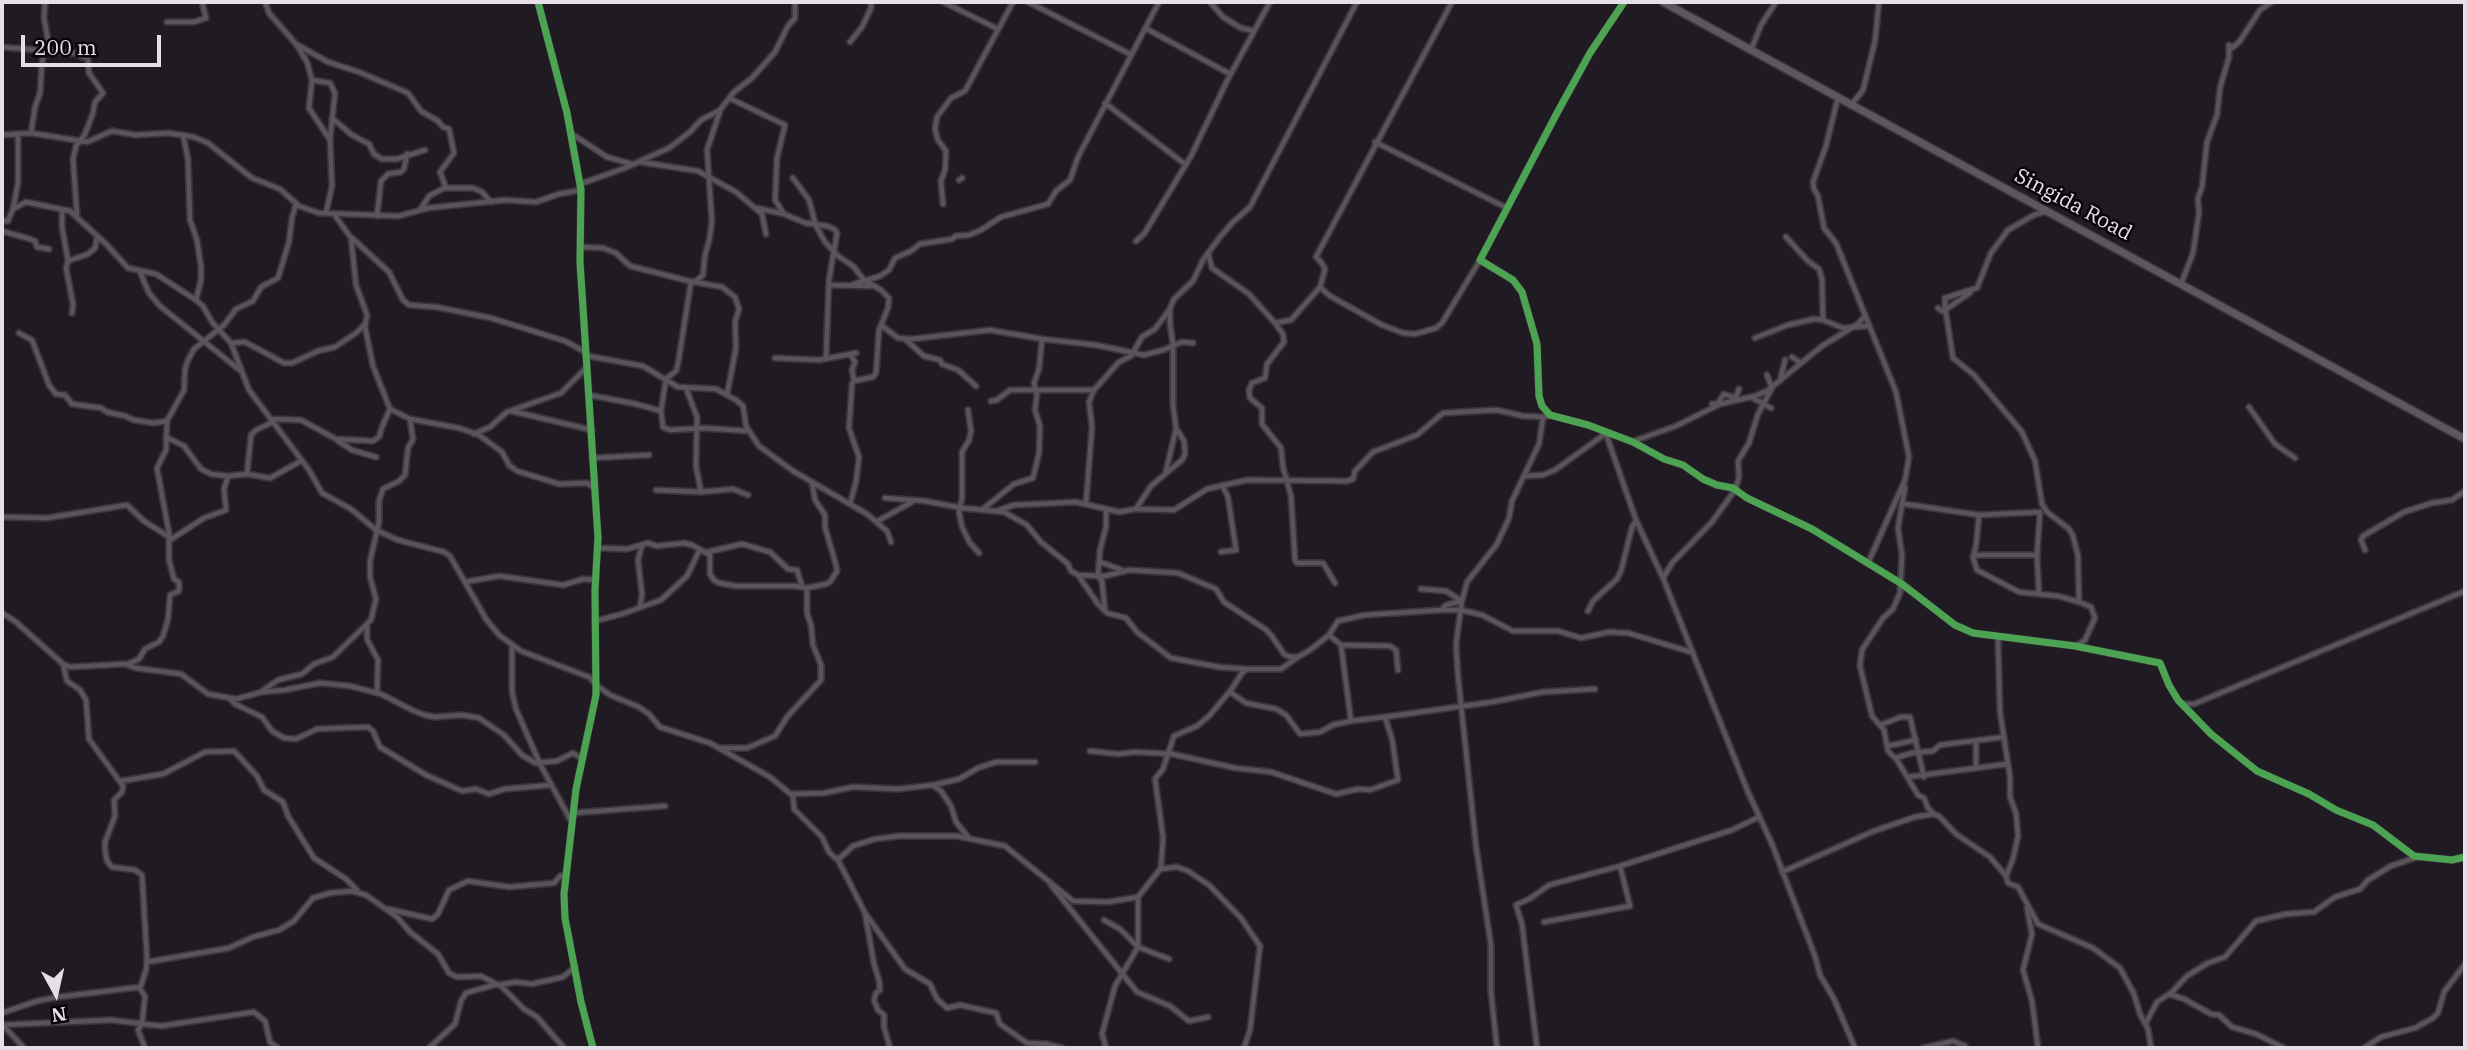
<!DOCTYPE html>
<html>
<head>
<meta charset="utf-8">
<style>
	body { margin:0 }
	#map { position:relative; width:2467px; height:1050px; overflow:hidden; background:#201a22; font-family:"IBM Plex Serif",serif }
	canvas { display:block }
	.frame { position:absolute; inset:0; border:4px solid #e6dee8; pointer-events:none }
	.north { position:absolute; left:21px; top:959px; width:70px; height:70px; -webkit-text-stroke:5px #08050a; paint-order:stroke; rotate:172deg; font-size:19px; font-weight:700; line-height:28px; text-align:center; color:#e6dee8 }
	.north::after { content:''; display:block; margin:auto; width:24px; height:32px; background:#e6dee8; clip-path:polygon(50% 0,100% 100%,50% 72%,0 100%) }
	.scale { position:absolute; left:21px; top:35px; width:140px; height:32px; box-sizing:border-box; border:4px solid #e6dee8; border-top:0; padding-left:9px; font-size:21px; line-height:24px; white-space:nowrap; color:#e6dee8; -webkit-text-stroke:5px #08050a; paint-order:stroke }
</style>
</head>
<body>
<div id="map">
<canvas width="2467" height="1050"></canvas>
<div class="frame"></div>
<div class="north">N</div>
<div class="scale">200 m</div>
</div>
<script>
const context = document.querySelector('canvas').getContext('2d');
context.lineJoin = 'round';
function poly(rows) {
  const path = new Path2D();
  for (const r of rows) {
    path.moveTo(r[0], r[1]);
    for (let i = 2; i < r.length; i += 2) path.lineTo(r[i], r[i + 1]);
  }
  return path;
}
function trace(path, color, width, dash) {
  context.strokeStyle = color;
  context.lineWidth = width;
  context.lineCap = dash ? 'butt' : 'round';
  context.setLineDash(dash || []);
  context.stroke(path);
}
function drawText(font, color, halo, rows, align = 'center') {
  context.font = font + ' "IBM Plex Serif",serif';
  context.lineWidth = 5;
  context.setLineDash([]);
  context.textBaseline = 'middle';
  context.strokeStyle = halo;
  context.fillStyle = color;
  for (const [text, x, y, turn = 0] of rows) {
    context.save();
    context.translate(x, y);
    context.rotate((+turn || 0) * Math.PI / 180);
    context.textAlign = isNaN(turn) ? turn : align;
    if (halo) context.strokeText(text, 0, 0);
    context.fillText(text, 0, 0);
    context.restore();
  }
}
const street = poly([
	[265,2,269,13,296,44,307,62,312,80,309,108,330,140],
	[538,2,567,113,581,190,580,262,598,538,595,589,596,695,576,789,564,894,565,918,581,1002,593,1048],
	[943,2,998,29],
	[1028,2,1130,54],
	[1210,2,1223,17,1241,28,1254,31],
	[1452,2,1316,257,1321,262,1325,269,1320,287,1330,296,1382,325,1403,333,1415,334,1436,328,1442,323,1480,260],
	[1624,2,1590,53,1557,113,1480,260,1513,280,1522,292,1537,344,1539,396,1542,406,1550,415,1588,425,1633,442,1664,459,1683,465,1703,479,1717,485,1733,488,1747,498,1812,529,1902,584,1955,625,1973,633,2075,646,2160,663,2169,685,2178,700,2211,734,2257,771,2309,794,2336,810,2373,825,2414,856,2452,860,2465,857],
	[167,22,194,22,206,18,202,2],
	[1145,28,1230,74],
	[850,42,862,27,871,8,871,2],
	[296,44,328,62,359,72,408,93,421,111,438,121,443,127,449,129,454,153,440,172,446,188],
	[2,47,73,53,88,59,89,73,103,93,95,102,93,113,85,134,76,146,73,159,77,216],
	[1751,50,1761,25,1776,2],
	[312,80,330,83,335,93,330,140,332,186,326,213],
	[1838,97,1826,146,1813,182,1814,189,1818,196,1824,228,1836,243,1896,392,1909,457,1905,480,1868,563],
	[729,98,785,125,777,158,775,200,784,214],
	[1105,103,1186,165],
	[1852,104,1863,90,1875,41,1879,2],
	[332,118,352,135,369,144,374,154,382,159,397,159,425,150],
	[31,133,35,107,40,93,42,62,48,40,44,18,45,2],
	[572,134,607,157,632,164],
	[2,135,31,133,87,142,112,131,136,135,168,133,194,137,208,143,252,178,280,189,299,206,319,213,399,216,428,208,505,200,536,202,559,194,581,190,580,184,583,183,625,168,669,148,690,132,701,120,720,110,734,92,752,78,775,52,788,26,795,18,795,2],
	[183,135,188,159,190,220,197,240,201,267,201,280,196,300],
	[1375,142,1507,208],
	[640,162,698,171,736,192,762,214,766,234],
	[793,178,809,200,816,226,825,242,838,256,853,266,864,280,881,290,889,298,888,308,879,330,876,373,873,377,854,381,852,384,849,428,859,457,856,482,850,504],
	[959,180,962,178],
	[943,204,941,181,945,170,946,151,938,140,935,129,937,117,951,98,965,91,1013,2],
	[757,208,784,214,808,224],
	[13,209,18,183,18,134],
	[420,210,429,196,444,188,473,188,482,192,491,202],
	[62,211,62,227,68,261,66,268,73,304,72,313],
	[2045,212,2034,215,2008,230,1991,253,1977,288,1945,298,1945,307,1953,358,1974,375,2022,432,2035,461,2042,504,2047,512,2069,529,2073,536,2078,556,2079,602,2091,607,2095,618,2085,640,2076,646],
	[334,214,351,238,356,285,367,315,365,327,373,366,390,409,410,419,459,428,479,435,502,452,509,465,517,471,559,484,587,483,594,488],
	[377,216,381,181,388,174,401,172,404,169,407,154],
	[2,221,8,221,13,209,26,202,70,211,107,245,128,268,156,274,196,300,203,306,212,322,231,343,249,390,309,470,322,493,351,509,376,530,398,540,444,552,450,556,486,619,499,635,521,651,589,677,595,683],
	[807,223,827,226,834,229,837,233,829,280,826,357],
	[2,231,30,239,35,241,37,247,49,249],
	[1786,237,1808,261,1819,269,1822,279,1823,320,1843,328,1868,326],
	[352,238,389,272,403,300,409,305,436,307,491,318,565,341,587,353],
	[1136,241,1144,234,1191,156,1228,79,1270,2],
	[580,247,603,248,616,253,630,266,689,281,722,287,735,297,739,309,735,322,736,348,727,395],
	[1208,253,1212,268,1249,294,1275,323,1291,320,1320,287],
	[68,261,88,254,95,248,97,238],
	[140,272,149,293,160,306,242,372],
	[691,282,678,364,676,371,666,379,661,411,663,427,670,430,704,428,748,431],
	[695,282,703,275,705,255,709,241,712,222,707,150,720,111],
	[854,284,880,276,889,270,895,258,911,251,920,244,952,239,956,236,969,235,981,230,1001,217,1048,204,1056,191,1070,180,1078,157,1159,2],
	[2181,284,2193,253,2199,213,2198,198,2202,187,2207,142,2217,115,2220,88,2229,57,2229,45,2232,48,2240,41,2260,10,2272,2],
	[829,285,870,286],
	[1938,308,1942,311,1945,310,1970,293],
	[1275,323,1283,334,1284,342,1267,364,1265,378,1252,383,1249,390,1250,398,1262,408,1262,424,1281,448,1283,467,1291,496,1295,560,1297,563,1323,563,1335,583],
	[881,325,898,338,912,339,990,330,1042,339],
	[19,333,32,340,49,385,56,394,65,395,72,404,101,408,107,412,125,416,134,420,153,423,167,421],
	[1755,338,1788,325,1814,319,1823,320],
	[905,339,924,356,940,360,942,364,958,370,976,386],
	[231,343,245,342,284,363,292,363,318,351,335,347,356,333,365,324],
	[850,354,855,362,852,370,854,381],
	[588,356,643,366,678,387,716,389,736,400,743,406,746,426,759,446,793,471,867,514,887,531,891,542],
	[1792,357,1801,363],
	[775,358,819,360,856,353],
	[1780,381,1785,360],
	[686,388,697,417,696,466,701,492],
	[589,395,636,404,661,411],
	[1736,397,1739,389],
	[1751,397,1771,408],
	[991,401,997,400,1010,390,1094,390],
	[1712,404,1717,404,1724,394,1738,399],
	[2249,407,2275,444,2295,458],
	[968,410,971,431,969,440,962,452,962,498,959,512,962,527,970,543,979,553],
	[511,411,592,430],
	[271,419,301,420,336,439,373,441,379,437,382,427,390,409],
	[1605,431,1636,520,1663,578,1748,792,1772,844,1815,956,1820,975,1834,999,1855,1048],
	[474,434,490,427,507,412,561,393,586,368],
	[166,437,184,446,201,469,211,474,228,476,247,474,270,478,301,461],
	[338,441,352,450,376,457],
	[1634,441,1676,426,1720,404,1755,396,1767,391,1822,346,1858,324,1863,318],
	[592,458,649,455],
	[1166,471,1176,429],
	[247,474,251,435,256,430,273,422],
	[1524,476,1543,475,1555,470,1605,434],
	[1905,487,1898,528,1902,555,1900,593,1893,609,1883,618,1862,650,1860,666,1872,716,1884,730,1888,751,1897,760,1918,795,1924,798,1928,808,1935,815],
	[656,490,701,492,733,489,748,495],
	[885,498,925,501,962,508,1004,512,1027,525,1041,542,1068,564,1071,571,1078,575,1105,576,1129,570,1178,573,1216,589,1224,602,1265,629,1271,635,1284,654,1290,657,1298,657,1310,650,1329,635,1338,621,1365,615,1441,610,1461,610,1482,615,1513,631,1558,631,1581,638,1609,632,1628,633,1691,652],
	[1086,503,1092,427,1089,402,1094,390,1119,362,1131,356,1142,337,1155,329,1170,309],
	[1905,504,1979,515,2040,512],
	[983,509,1014,484,1033,478,1039,453,1040,426,1035,410,1037,395,1034,383,1039,369,1042,339,1096,345,1144,355,1163,350,1182,342,1193,343],
	[1136,509,1151,486,1182,460,1185,454,1184,441,1176,428,1173,404,1173,345,1170,324,1170,308,1174,299,1193,281,1203,260,1220,237,1233,222,1250,207,1357,2],
	[999,510,1014,505,1076,502,1119,512,1136,509,1174,510,1207,489,1247,480,1347,481,1353,479,1355,471,1373,452,1417,435,1443,413,1497,410,1523,416,1544,417,1550,415],
	[1979,515,1976,546,1973,557,1977,570,2019,592,2058,596,2079,602],
	[2,517,47,518,127,505,144,521,169,537],
	[876,522,912,502],
	[170,540,204,518,226,510,224,489,228,476],
	[597,548,627,549,648,543,657,546,684,543,692,545,710,555,710,574,714,580,719,583,736,586,795,586,807,588,826,584,830,582,837,571,836,565,825,527,825,515,815,500,812,482],
	[2365,550,2361,540,2363,536,2404,512,2432,503,2452,500,2465,491],
	[707,552,742,544,770,552,788,569,797,570,802,586],
	[1221,552,1236,550,1228,497,1222,485],
	[1974,555,2037,555],
	[1100,562,1122,570],
	[1078,575,1098,604,1107,613,1126,618,1137,632,1171,658,1219,667,1246,669],
	[1663,578,1672,563,1712,522,1735,490,1739,477,1738,461,1749,443,1758,414,1772,388,1767,375],
	[465,582,499,576,563,585,583,579,596,580],
	[1421,589,1446,591,1462,601,1456,644,1458,676,1476,846,1491,946,1491,992,1497,1048],
	[2039,594,2037,555,2040,512],
	[640,607,642,594,638,560,642,545],
	[1441,610,1446,605,1462,601,1467,582,1497,544,1509,518,1512,501,1539,444,1543,418],
	[1105,611,1102,581,1098,576,1100,550,1106,527,1106,509],
	[1588,611,1593,601,1617,579,1621,571,1632,527,1636,521],
	[2,613,16,622,63,664,70,667,125,664,136,668,181,674,208,694,236,699,262,692,285,690,320,683,350,686,381,694,414,711,425,715,434,717,462,715,479,718,504,735,522,755,535,763,557,761,573,753,582,759],
	[595,621,622,614,661,600,687,576,700,549],
	[367,626,367,639,378,660,377,692],
	[1998,638,2000,712,2010,777,2010,797,2016,813,2018,836,2013,859,2006,876],
	[512,645,512,692,516,709,540,764,570,819],
	[1341,645,1390,646,1396,650,1398,670],
	[63,664,67,681,80,690,86,700,89,739,123,786,122,792,114,800,115,816,105,842,105,850,107,861,112,867,135,870,142,875,147,959,146,970,140,989,145,996,142,1024,138,1030,145,1048],
	[128,664,139,659,145,649,159,642,163,636,168,619,170,595,179,591,179,582,174,579,169,560,169,533,157,468,166,450,167,421,184,390,185,369,188,360,194,349,224,325,236,309,253,301,261,287,278,278,289,242,292,218,296,204],
	[596,687,596,685,610,695,639,707,649,714,660,727,710,743,770,777,793,796,794,809,822,837,829,852,835,858,840,858,853,846,875,839,899,836,957,836,1005,846,1073,901,1108,902,1138,897,1161,868,1163,837,1155,779,1163,769,1174,736,1197,726,1209,716,1231,690,1242,673,1247,669,1281,669,1298,657],
	[262,691,278,680,302,674,314,664,333,657,371,620,376,599,370,577,370,561,379,522,379,501,383,489,399,481,405,475,408,448,413,439,410,419],
	[1230,692,1246,703,1276,709,1286,715,1300,734,1320,732,1333,725,1351,721],
	[230,699,235,704,262,717,272,731,284,738,296,739,317,729,368,727,373,731,380,747,426,775,462,791,476,789,489,794,505,789,551,785],
	[2184,704,2194,704,2465,591],
	[1385,717,1492,702,1543,692,1595,689],
	[1880,725,1901,717,1910,717,1924,777],
	[1976,741,1976,767],
	[1887,746,1916,740],
	[721,748,747,748,775,736,787,717,821,680,821,665,813,645,811,625,807,613,807,588],
	[1090,751,1118,754,1136,752,1172,754,1235,768,1271,772,1336,794,1358,789,1370,790,1398,780,1392,739,1385,717,1351,721,1341,645,1329,635],
	[1895,758,1912,753,1933,751,1940,745,2004,737],
	[1908,777,2007,764],
	[121,781,163,774,205,752,234,751,257,776,264,790,283,802,288,816,314,858,346,879,357,890],
	[934,785,959,779,978,768,996,762,1035,762],
	[791,794,824,793,853,787,898,789,933,785,941,791,951,806,956,822,969,838],
	[572,813,665,806],
	[837,858,865,913,874,964,879,980,880,990,876,993,874,1000,878,1010,884,1015,884,1027,890,1048],
	[1161,869,1177,867,1188,871,1209,885,1241,918,1260,946,1250,1030,1244,1048],
	[1782,872,1874,831,1915,817,1933,814,1939,816,1956,834,1990,857,2006,876,2008,883,2018,887,2038,924,2093,948,2120,968,2134,994,2140,1014,2148,1029,2151,1048],
	[1051,885,1137,992,1170,1006,1189,1021,1208,1017],
	[2027,908,2032,934,2023,970,2032,1001,2038,1048],
	[388,909,432,919,438,914,449,890,468,881,509,887,554,883,560,876,565,875],
	[865,913,905,969,930,984,937,999,947,1008,960,1005,996,1013,1000,1024,1027,1043,1046,1044,1062,1048],
	[1104,920,1120,929,1138,947,1169,959],
	[1544,922,1630,906,1620,866],
	[147,962,229,948,253,937,279,930,294,921,313,898,330,893,352,891,366,895,397,917,410,932,438,954,449,973,457,977,481,976,498,985,516,982,532,984,563,977,575,967],
	[501,986,524,1009,537,1017,564,1048],
	[2169,994,2184,999,2211,1014,2219,1015,2232,1027,2256,1034,2284,1048],
	[2,1013,37,1001,58,997,140,987],
	[2146,1023,2157,1002,2172,992,2187,976,2208,963,2225,957,2256,921,2286,914,2314,912,2335,897,2360,889,2368,880,2391,866,2417,857],
	[2,1024,24,1048],
	[2,1025,111,1020,161,1026,254,1012,265,1021,270,1042,278,1048],
	[429,1048,455,1024,461,1001,466,993,494,985],
	[1106,1048,1102,1034,1115,986,1138,947,1138,897],
	[1537,1048,1522,924,1516,905,1531,898,1549,885,1620,866,1732,830,1759,817],
	[1923,1048,1953,1041,1965,1046],
	[2364,1048,2381,1037,2415,1028,2433,1018,2438,1013,2444,992,2465,964]
]);
const highway = poly([
	[1663,2,2465,439]
]);
trace(street, '#39353b', 8);
trace(highway, '#39353b', 10);
trace(street, '#59545a', 4.5);
trace(highway, '#605662', 7);
trace(poly([
	[538,2,567,113,581,190,580,262,598,538,595,589,596,695,576,789,564,894,565,918,581,1002,593,1048],
	[1624,2,1590,53,1557,113,1480,260,1513,280,1522,292,1537,344,1539,396,1542,406,1550,415,1588,425,1633,442,1664,459,1683,465,1703,479,1717,485,1733,488,1747,498,1812,529,1902,584,1955,625,1973,633,2075,646,2160,663,2169,685,2178,700,2211,734,2257,771,2309,794,2336,810,2373,825,2414,856,2452,860,2465,857]
]), '#4ca352', 7);
drawText('21px', '#e6dee8', '#08050a', [
	["Singida Road",2073,205,28]
]);
</script>
</body>
</html>
